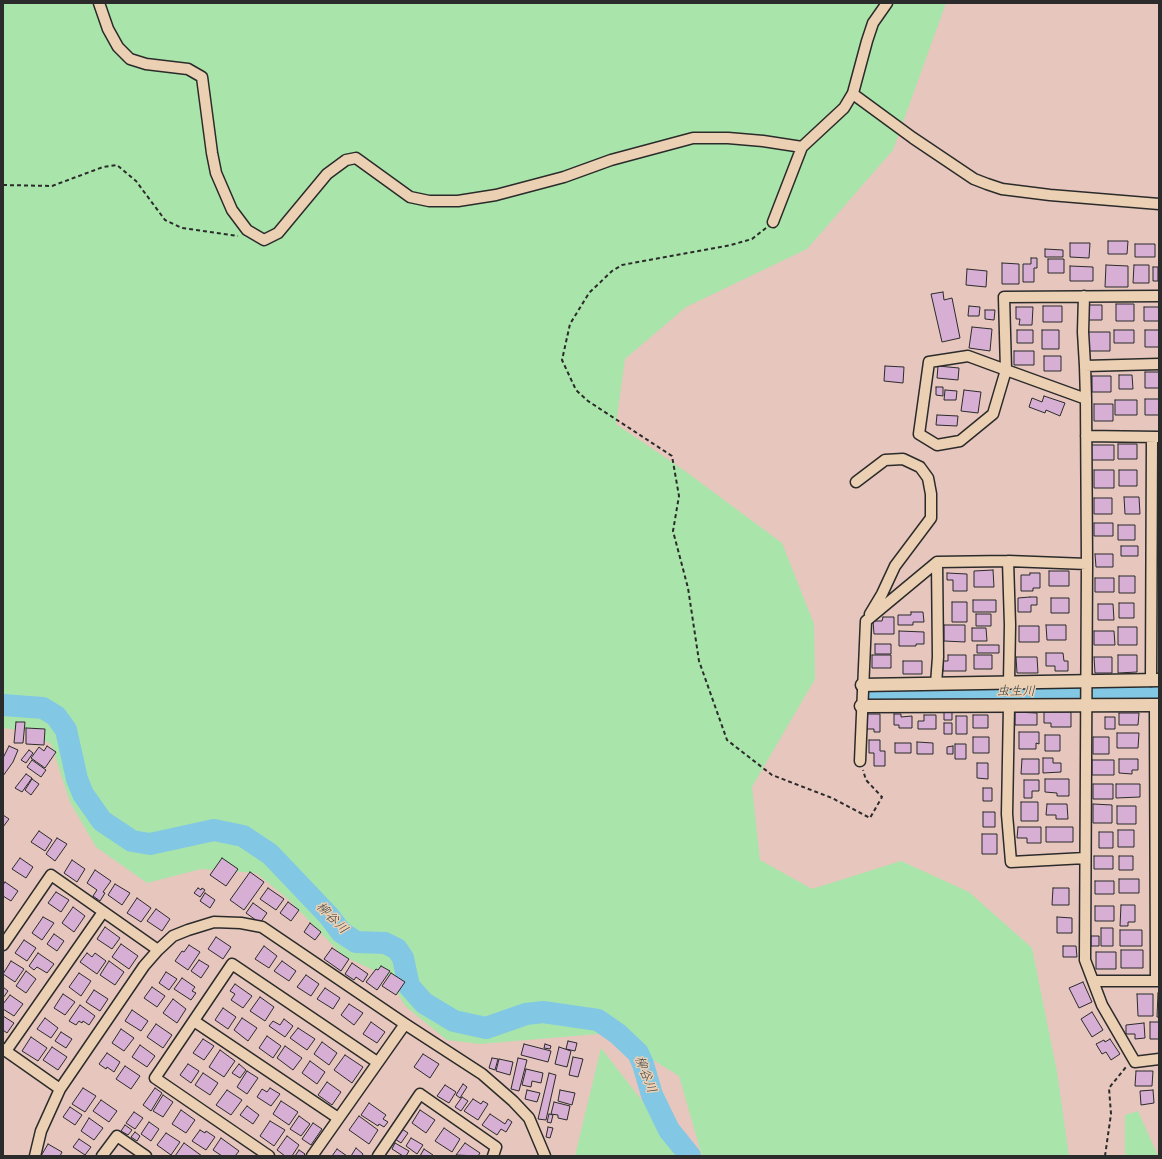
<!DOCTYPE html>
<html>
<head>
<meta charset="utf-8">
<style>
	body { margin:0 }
	#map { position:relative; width:1162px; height:1159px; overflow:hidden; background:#e6c6bd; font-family:Kalam,sans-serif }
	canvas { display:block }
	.frame { position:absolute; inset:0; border:4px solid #2b2b2b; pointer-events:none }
</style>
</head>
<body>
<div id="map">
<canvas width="1162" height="1159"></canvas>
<div class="frame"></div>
</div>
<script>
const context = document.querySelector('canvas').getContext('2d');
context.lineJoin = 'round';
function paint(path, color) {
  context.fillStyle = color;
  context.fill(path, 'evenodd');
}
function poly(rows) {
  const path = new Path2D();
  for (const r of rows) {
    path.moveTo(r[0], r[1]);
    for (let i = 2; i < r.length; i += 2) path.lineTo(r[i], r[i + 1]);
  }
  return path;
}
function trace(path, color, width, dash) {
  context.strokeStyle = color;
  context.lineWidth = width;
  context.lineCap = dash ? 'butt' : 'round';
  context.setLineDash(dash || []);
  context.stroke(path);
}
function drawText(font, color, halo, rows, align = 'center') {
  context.font = font + ' Kalam,"Klee One",sans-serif';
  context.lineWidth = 3;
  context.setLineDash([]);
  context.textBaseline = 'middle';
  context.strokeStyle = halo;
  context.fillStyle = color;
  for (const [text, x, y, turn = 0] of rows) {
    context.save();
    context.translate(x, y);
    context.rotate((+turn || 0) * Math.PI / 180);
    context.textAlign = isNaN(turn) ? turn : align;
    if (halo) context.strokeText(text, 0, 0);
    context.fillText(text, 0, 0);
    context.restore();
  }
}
paint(poly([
	[3,3,946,3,893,150,807,249,686,307,625,359,616,424,685,471,782,543,814,624,815,679,752,787,760,860,812,889,901,861,969,892,1032,948,1057,1072,1069,1156,702,1156,679,1076,609,1033,480,1044,447,1040,405,1006,389,977,343,956,288,899,256,873,201,869,147,883,96,847,70,802,51,744,25,731,3,728],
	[601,1048,685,1156,575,1156],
	[1138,1111,1158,1156,1125,1156,1125,1115]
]), '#a9e5aa');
trace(poly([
	[873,693,1159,692],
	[3,705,43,708,56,716,66,730,77,779,83,794,102,821,132,841,150,844,214,830,243,836,270,854,329,916,341,932,356,942,385,943,397,949,403,958,409,986,424,1003,454,1021,486,1028,526,1014,543,1012,598,1020,618,1034,638,1053,643,1064,652,1095,669,1130,690,1156]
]), '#82c8e4', 22);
const building = poly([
	[1108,241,1128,241,1127,254,1108,254,1108,241],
	[1070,243,1090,243,1089,258,1070,257,1070,243],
	[1135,244,1155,244,1155,257,1135,257,1135,244],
	[1045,249,1063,250,1063,257,1045,257,1045,249],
	[1031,258,1037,258,1037,268,1034,268,1034,282,1023,282,1023,264,1031,264,1031,258],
	[1048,259,1064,259,1064,273,1048,273,1048,259],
	[1002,263,1019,264,1019,284,1002,284,1002,263],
	[1106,265,1128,266,1128,287,1105,287,1106,265],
	[1134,265,1149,265,1149,283,1133,283,1134,265],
	[1070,266,1093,267,1093,281,1070,281,1070,266],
	[1153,267,1158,267,1158,281,1153,281,1153,267],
	[967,269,987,271,986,287,966,285,967,269],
	[943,292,944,300,952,298,960,338,942,342,931,294,943,292],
	[1116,304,1134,304,1134,321,1116,321,1116,304],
	[1087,305,1102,305,1102,320,1087,320,1087,305],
	[969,306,980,307,979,316,968,316,969,306],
	[1043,306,1062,306,1062,322,1043,322,1043,306],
	[1016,307,1033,307,1032,325,1019,325,1020,319,1016,319,1016,307],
	[1144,307,1159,307,1159,321,1144,321,1144,307],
	[985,310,995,310,994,320,985,319,985,310],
	[972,327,992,329,990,351,969,348,972,327],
	[1017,330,1033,330,1033,343,1017,343,1017,330],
	[1042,330,1059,330,1059,349,1042,349,1042,330],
	[1114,330,1134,330,1134,343,1114,343,1114,330],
	[1145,330,1159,330,1159,347,1145,347,1145,330],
	[1088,332,1110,332,1110,351,1088,351,1088,332],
	[1014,351,1034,351,1034,365,1014,365,1014,351],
	[1044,356,1061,356,1061,371,1044,371,1044,356],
	[885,366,904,367,903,383,884,381,885,366],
	[938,366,959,368,958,380,937,378,938,366],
	[1145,372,1159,372,1159,388,1145,388,1145,372],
	[1119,375,1132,375,1133,389,1119,389,1119,375],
	[1092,376,1111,376,1111,392,1092,392,1092,376],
	[936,387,943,387,943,396,936,395,936,387],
	[945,390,957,391,956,400,944,400,945,390],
	[964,390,981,392,978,413,961,411,964,390],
	[1044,396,1065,403,1060,416,1046,410,1045,413,1029,407,1032,398,1042,402,1044,396],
	[1145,399,1159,399,1159,415,1145,415,1145,399],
	[1115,400,1137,400,1137,415,1115,415,1115,400],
	[1094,404,1113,404,1113,421,1094,421,1094,404],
	[937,415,958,416,957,426,936,425,937,415],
	[1118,444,1137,444,1137,459,1118,459,1118,444],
	[1091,445,1114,445,1114,460,1091,460,1091,445],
	[1094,470,1114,470,1114,488,1094,488,1094,470],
	[1119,470,1137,470,1137,486,1119,486,1119,470],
	[1124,497,1139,497,1140,514,1125,514,1124,497],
	[1094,498,1112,498,1112,514,1094,514,1094,498],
	[1094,523,1113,523,1113,536,1094,536,1094,523],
	[1118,525,1135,525,1135,540,1118,540,1118,525],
	[1121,546,1138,546,1138,556,1121,556,1121,546],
	[1095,554,1113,554,1113,567,1096,567,1095,554],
	[993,570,994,587,974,587,974,571,993,570],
	[1049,571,1069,571,1069,586,1049,586,1049,571],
	[947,573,967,574,967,591,953,591,953,580,947,580,947,573],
	[1030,573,1040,573,1040,588,1033,588,1033,591,1021,591,1021,575,1030,575,1030,573],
	[1119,576,1135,576,1135,593,1119,593,1119,576],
	[1095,578,1114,578,1114,592,1095,592,1095,578],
	[1030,597,1037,597,1037,605,1031,605,1031,612,1018,612,1018,598,1030,597],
	[1051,598,1069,598,1069,613,1051,613,1051,598],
	[973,600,996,600,996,612,973,612,973,600],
	[952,602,967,602,967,622,952,622,952,602],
	[1119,603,1134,603,1134,618,1119,618,1119,603],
	[1098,604,1113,604,1114,620,1098,620,1098,604],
	[911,612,923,612,924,622,913,622,913,625,898,625,898,615,911,615,911,612],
	[976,614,991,614,991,626,976,626,976,614],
	[883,617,894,617,894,634,874,634,873,621,882,621,883,617],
	[944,625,965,625,965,642,944,641,944,625],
	[1046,625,1066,625,1066,640,1047,640,1046,625],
	[1019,626,1039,626,1039,642,1019,642,1019,626],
	[1118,627,1137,627,1137,645,1118,645,1118,627],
	[972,628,986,628,987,641,972,641,972,628],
	[899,631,924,632,924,644,916,644,916,646,899,646,899,631],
	[1094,631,1114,631,1115,645,1094,645,1094,631],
	[875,644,891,644,891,654,875,654,875,644],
	[977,645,999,645,999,653,977,653,977,645],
	[1046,653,1063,653,1064,661,1068,661,1068,671,1055,671,1055,666,1046,666,1046,653],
	[872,655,891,655,891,668,872,668,872,655],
	[948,655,966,655,966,671,943,671,943,661,948,661,948,655],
	[974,655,992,655,992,669,974,669,974,655],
	[1118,655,1137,655,1137,672,1118,673,1118,655],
	[1016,657,1037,657,1038,673,1017,673,1016,657],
	[1094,657,1112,657,1112,673,1095,673,1094,657],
	[903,661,922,661,922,674,903,674,903,661],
	[944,711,952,711,952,720,944,720,944,711],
	[1015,712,1037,713,1037,725,1015,725,1015,712],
	[1044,712,1071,712,1071,727,1051,727,1051,723,1044,723,1044,712],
	[1119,713,1139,713,1138,725,1119,725,1119,713],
	[867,714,880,714,880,732,874,732,874,729,867,729,867,714],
	[894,714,901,714,901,717,912,716,912,728,899,728,899,725,894,725,894,714],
	[924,715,936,715,936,729,918,729,918,721,924,721,924,715],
	[973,715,988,715,988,728,973,728,973,715],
	[956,716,967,716,967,734,956,734,956,716],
	[1105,717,1115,717,1115,729,1105,729,1105,717],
	[16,722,25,722,23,743,14,743,16,722],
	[944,723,952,723,952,734,944,734,944,723],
	[26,728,45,729,44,745,26,744,26,728],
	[1019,732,1039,732,1039,744,1036,743,1036,749,1019,749,1019,732],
	[1117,733,1139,733,1138,748,1117,748,1117,733],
	[1045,735,1060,735,1060,751,1045,751,1045,735],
	[973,737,989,737,989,753,973,753,973,737],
	[1093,737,1109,737,1109,754,1093,754,1093,737],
	[869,740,880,740,880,751,885,751,885,766,874,766,874,753,869,753,869,740],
	[917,742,933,743,933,754,917,754,917,742],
	[895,743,911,743,911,753,895,753,895,743],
	[955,744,966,744,966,759,955,759,955,744],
	[9,746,18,750,13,762,3,776,3,758,9,746],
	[47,746,56,752,45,768,31,758,39,747,44,751,47,746],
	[953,746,953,754,947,754,947,747,953,746],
	[29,750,33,753,26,763,21,760,29,750],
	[1043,758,1053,758,1053,763,1061,763,1061,772,1043,773,1043,758],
	[1022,759,1039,759,1039,774,1021,774,1022,759],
	[1119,759,1138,759,1138,770,1132,770,1132,774,1119,773,1119,759],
	[32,760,46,770,41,777,27,767,32,760],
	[1092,760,1114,760,1114,775,1092,775,1092,760],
	[977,763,988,763,988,779,977,778,977,763],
	[26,774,32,778,22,792,15,788,26,774],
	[32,779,39,784,31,795,25,790,32,779],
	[1045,779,1069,779,1069,796,1057,796,1057,793,1045,792,1045,779],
	[1024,780,1039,780,1039,791,1032,791,1032,798,1024,798,1024,780],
	[1093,784,1113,784,1113,799,1093,799,1093,784],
	[1116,784,1140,784,1140,797,1116,798,1116,784],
	[983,788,992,788,992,801,983,801,983,788],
	[1021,802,1038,802,1038,821,1021,821,1021,802],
	[1047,804,1067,804,1068,819,1056,819,1056,815,1046,815,1047,804],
	[1093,804,1112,805,1112,823,1093,823,1093,804],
	[1117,806,1136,806,1136,824,1117,824,1117,806],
	[983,812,995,812,995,827,983,827,983,812],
	[3,815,9,819,3,827,3,815],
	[1018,827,1041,827,1041,843,1027,843,1027,838,1017,838,1018,827],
	[1046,827,1073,827,1073,842,1046,842,1046,827],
	[1118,830,1134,830,1134,847,1118,847,1118,830],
	[39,831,52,840,45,851,31,842,39,831],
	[1099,832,1113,832,1113,848,1099,848,1099,832],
	[982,834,997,834,997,854,982,854,982,834],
	[57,838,67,844,55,861,46,854,57,838],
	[1094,856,1113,856,1113,869,1094,869,1094,856],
	[1119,856,1133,856,1133,870,1119,870,1119,856],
	[20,858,33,867,26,878,12,869,20,858],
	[222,858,238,869,226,886,210,875,222,858],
	[72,860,85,869,77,882,64,873,72,860],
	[95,870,111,881,103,892,105,893,100,901,93,896,97,890,87,883,95,870],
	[250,872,264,882,244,910,230,900,250,872],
	[1119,879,1139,879,1139,893,1119,893,1119,879],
	[1095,881,1114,881,1114,894,1095,894,1095,881],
	[5,882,18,891,11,901,3,896,3,885,5,882],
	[115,884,130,893,122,905,108,895,115,884],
	[198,888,201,890,202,888,205,890,200,897,194,893,198,888],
	[268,888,284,899,276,910,260,899,268,888],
	[1053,888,1069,888,1069,905,1052,905,1053,888],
	[56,892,69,900,61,912,48,903,56,892],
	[205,893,215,900,210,908,200,901,205,893],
	[137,898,151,908,141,922,127,913,137,898],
	[288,902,299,910,291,921,280,913,288,902],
	[253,903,267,913,260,923,246,913,253,903],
	[1121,905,1135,905,1135,922,1128,922,1128,926,1120,926,1121,905],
	[1095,906,1114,906,1114,921,1095,921,1095,906],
	[73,907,85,916,74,932,62,923,73,907],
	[156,909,170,919,162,931,147,921,156,909],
	[43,917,54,923,42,940,32,933,43,917],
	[1057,917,1072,918,1072,933,1057,933,1057,917],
	[310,923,321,932,315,940,304,932,310,923],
	[105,927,120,938,112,949,97,939,105,927],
	[1101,928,1113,928,1113,946,1101,946,1101,928],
	[1120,930,1142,930,1142,946,1120,946,1120,930],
	[54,934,64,941,57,951,47,944,54,934],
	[1091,936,1099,936,1099,946,1091,946,1091,936],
	[216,937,231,947,223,959,208,949,216,937],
	[24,940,36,948,27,961,15,953,24,940],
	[121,944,138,956,129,969,112,957,121,944],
	[189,945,200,952,188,970,175,961,182,951,184,952,189,945],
	[264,946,277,956,269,968,255,959,264,946],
	[1063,946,1076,946,1077,957,1063,957,1063,946],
	[332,948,349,959,341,971,324,959,332,948],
	[1121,950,1143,950,1143,968,1121,968,1121,950],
	[1096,952,1116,952,1116,969,1096,969,1096,952],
	[38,953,54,964,47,973,37,967,34,970,29,966,38,953],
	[87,953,92,957,95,953,106,961,97,974,80,962,87,953],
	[199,960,209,966,201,978,191,971,199,960],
	[11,961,24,969,15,982,3,974,11,961],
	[109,961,124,972,115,985,100,975,109,961],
	[282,961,296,971,289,981,274,971,282,961],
	[352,963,368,974,363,982,356,977,354,980,345,974,352,963],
	[381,966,390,971,377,990,366,982,376,969,378,970,381,966],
	[26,971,36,979,26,993,16,986,26,971],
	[166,972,177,979,169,990,159,983,166,972],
	[79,973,91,981,81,996,69,987,79,973],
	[391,973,405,982,396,995,382,986,391,973],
	[306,975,319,984,311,996,297,987,306,975],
	[182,978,195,987,192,991,196,993,191,1000,174,989,182,978],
	[1083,982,1092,1002,1079,1008,1069,988,1083,982],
	[235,984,252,996,243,1008,231,1000,235,994,230,991,235,984],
	[3,987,8,991,3,998,3,987],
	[152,987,165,996,157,1007,144,998,152,987],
	[325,988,340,998,333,1009,317,999,325,988],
	[94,990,108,999,100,1011,86,1002,94,990],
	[1158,993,1159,993,1159,1017,1157,1017,1158,993],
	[63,994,75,1002,65,1015,54,1008,63,994],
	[1137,994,1153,994,1153,1016,1138,1016,1137,994],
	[10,995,23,1004,14,1016,3,1009,3,1004,10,995],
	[260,997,274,1007,265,1021,250,1011,260,997],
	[173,999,186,1009,177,1023,163,1013,173,999],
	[349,1004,363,1013,354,1025,341,1015,349,1004],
	[80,1005,95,1016,89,1025,83,1021,82,1023,79,1021,76,1025,69,1021,80,1005],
	[223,1008,236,1017,228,1029,215,1020,223,1008],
	[132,1010,148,1021,141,1031,125,1021,132,1010],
	[1092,1012,1103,1030,1092,1037,1081,1019,1092,1012],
	[3,1016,14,1023,7,1033,3,1030,3,1016],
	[45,1018,58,1028,51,1038,37,1029,45,1018],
	[242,1018,257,1028,248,1041,234,1030,242,1018],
	[284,1019,293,1026,285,1037,269,1026,273,1021,280,1025,284,1019],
	[371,1022,385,1032,377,1043,363,1034,371,1022],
	[1150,1022,1159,1022,1159,1039,1150,1039,1150,1022],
	[1144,1023,1145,1038,1135,1039,1135,1034,1126,1034,1126,1025,1144,1023],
	[156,1024,172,1035,163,1048,147,1037,156,1024],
	[298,1028,315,1039,307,1050,290,1038,298,1028],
	[121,1029,134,1038,124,1051,112,1043,121,1029],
	[61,1032,72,1039,66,1048,55,1041,61,1032],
	[267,1036,281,1046,273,1058,259,1048,267,1036],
	[31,1037,47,1048,38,1061,22,1051,31,1037],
	[203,1039,214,1046,204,1060,193,1053,203,1039],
	[1110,1039,1120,1054,1111,1060,1106,1052,1102,1054,1096,1044,1104,1040,1105,1042,1110,1039],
	[568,1041,577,1043,575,1051,566,1049,568,1041],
	[322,1042,337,1053,329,1065,314,1054,322,1042],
	[524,1044,551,1051,548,1062,521,1055,524,1044],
	[545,1044,551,1046,550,1049,544,1048,545,1044],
	[140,1045,155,1056,147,1067,132,1057,140,1045],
	[285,1046,302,1058,293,1070,277,1058,285,1046],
	[52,1047,67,1057,58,1070,43,1060,52,1047],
	[559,1047,571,1051,567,1067,555,1064,559,1047],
	[220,1050,235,1061,224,1077,209,1067,220,1050],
	[107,1053,120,1062,114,1072,107,1067,106,1069,99,1064,107,1053],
	[423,1054,439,1064,430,1078,414,1067,423,1054],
	[345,1055,363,1067,352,1083,334,1070,345,1055],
	[573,1057,583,1059,578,1077,569,1075,573,1057],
	[492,1058,498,1059,495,1070,489,1068,492,1058],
	[518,1058,527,1060,519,1091,511,1089,518,1058],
	[499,1059,513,1062,510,1075,496,1071,499,1059],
	[310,1061,325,1072,317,1084,302,1073,310,1061],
	[188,1064,199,1071,191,1083,180,1075,188,1064],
	[239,1064,246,1070,240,1078,232,1073,239,1064],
	[125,1066,140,1076,131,1089,116,1079,125,1066],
	[526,1069,543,1073,541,1083,532,1081,531,1087,522,1085,526,1069],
	[247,1071,258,1078,247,1094,237,1087,247,1071],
	[1136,1071,1153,1071,1152,1086,1135,1086,1136,1071],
	[203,1073,218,1083,210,1095,195,1085,203,1073],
	[549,1073,556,1075,546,1120,538,1119,549,1073],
	[327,1082,341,1092,332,1105,318,1095,327,1082],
	[463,1084,467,1087,460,1098,456,1095,463,1084],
	[445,1085,456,1092,449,1103,437,1096,445,1085],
	[83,1088,96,1096,85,1112,72,1104,83,1088],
	[155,1088,162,1093,151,1111,143,1105,155,1088],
	[270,1088,280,1094,271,1106,257,1097,262,1089,267,1092,270,1088],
	[227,1090,242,1100,231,1115,216,1105,227,1090],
	[527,1090,540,1093,537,1102,525,1099,527,1090],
	[560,1090,575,1093,572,1105,558,1101,560,1090],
	[1153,1090,1154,1103,1141,1105,1140,1091,1153,1090],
	[163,1095,173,1102,163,1117,153,1111,163,1095],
	[462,1097,468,1101,461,1111,455,1107,462,1097],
	[473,1099,481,1104,483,1101,488,1104,478,1120,464,1111,473,1099],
	[101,1100,117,1111,109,1122,93,1111,101,1100],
	[281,1101,298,1112,289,1125,273,1114,281,1101],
	[554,1102,570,1106,567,1120,558,1118,558,1115,551,1114,554,1102],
	[369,1103,386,1115,383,1119,388,1122,384,1127,379,1124,378,1126,361,1115,369,1103],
	[247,1106,259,1115,253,1124,240,1115,247,1106],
	[70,1107,82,1115,75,1125,63,1117,70,1107],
	[181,1110,195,1120,186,1133,172,1124,181,1110],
	[420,1110,435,1120,426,1133,412,1123,420,1110],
	[134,1112,143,1118,135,1129,126,1123,134,1112],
	[490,1114,505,1124,508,1119,512,1122,506,1132,501,1129,497,1135,482,1125,490,1114],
	[549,1114,553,1115,551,1123,547,1122,549,1114],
	[299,1116,310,1124,301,1136,290,1129,299,1116],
	[359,1116,378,1130,369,1144,349,1130,359,1116],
	[89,1118,103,1128,94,1140,81,1131,89,1118],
	[270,1121,285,1130,274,1146,260,1136,270,1121],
	[149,1122,159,1129,151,1141,141,1134,149,1122],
	[313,1123,322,1129,311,1145,302,1139,313,1123],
	[125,1125,132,1130,128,1135,121,1131,125,1125],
	[548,1127,553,1128,550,1138,546,1137,548,1127],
	[444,1128,460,1139,452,1152,435,1141,444,1128],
	[402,1129,408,1133,401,1143,395,1139,402,1129],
	[200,1130,205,1133,206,1131,215,1137,206,1150,192,1141,200,1130],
	[135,1132,140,1136,137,1141,131,1137,135,1132],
	[166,1133,180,1142,171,1155,157,1145,166,1133],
	[287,1136,299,1145,292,1156,285,1156,277,1150,287,1136],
	[221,1138,239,1151,235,1156,222,1156,213,1150,221,1138],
	[411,1138,423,1145,417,1154,406,1146,411,1138],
	[79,1139,91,1147,85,1155,73,1147,79,1139],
	[184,1143,202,1156,175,1156,184,1143],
	[395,1143,409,1151,406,1156,403,1156,392,1149,395,1143],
	[465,1143,480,1153,478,1156,456,1155,465,1143],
	[48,1144,62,1152,60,1156,41,1156,48,1144],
	[356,1148,363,1154,362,1156,351,1156,356,1148],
	[337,1149,347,1156,332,1156,337,1149],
	[424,1149,433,1155,432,1156,420,1156,424,1149],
	[299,1150,305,1154,303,1156,295,1156,299,1150]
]);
paint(building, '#d7aed4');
trace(building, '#2b2b2b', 1);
const minor = poly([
	[99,3,108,29,118,47,130,59,146,64,188,69,202,77,212,153,216,173,232,210,247,230,264,240,278,233,327,174,346,160,356,158,410,197,429,201,458,201,496,195,564,177,611,160,693,138,728,138,763,141,802,147],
	[853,94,913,138,974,179,987,184,1002,189,1050,195,1159,204],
	[773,222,802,147,844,108,853,93,867,41,873,23,887,3],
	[1084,296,1083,332,1085,366,1086,399],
	[1085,366,1159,364],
	[1086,436,1158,437],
	[856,482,885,460,903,459,920,467,928,478,931,494,931,518,895,566,882,594,870,614],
	[1008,561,1010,625,1009,683],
	[1087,564,1085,960,1102,1005,1135,1062,1159,1059],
	[1151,681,1152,437],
	[936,684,938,657,937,562],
	[1155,705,1156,981],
	[1009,706,1007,814,1011,862,1085,858],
	[860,761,866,621,937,562,1008,561,1087,564,1086,399,1006,370,968,356,929,362,919,434,937,445,960,441,993,414,1006,370,1004,297,1159,296],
	[3,945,51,875,158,950],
	[1093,981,1159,981],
	[194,1021,338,1118],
	[3,1049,60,1089],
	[6,1051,103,912],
	[35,1156,41,1131,60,1089,144,966,158,950,173,936,188,930,214,922,241,923,262,927,405,1024,482,1074,513,1101,529,1118,545,1156],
	[102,1156,117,1136,146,1156],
	[269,1156,155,1078,232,964,377,1062],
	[312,1156,405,1024],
	[378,1156,420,1094,496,1147,493,1156]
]);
const tertiary = poly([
	[862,685,1159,680],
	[861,706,1159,705]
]);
trace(minor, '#2b2b2b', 13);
trace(tertiary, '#2b2b2b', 15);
trace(poly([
	[3,185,52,186,103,167,117,165,136,181,165,220,182,228,238,236],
	[766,228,752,239,731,245,622,265,612,271,589,293,570,324,562,360,576,390,588,401,672,456,679,496,673,531,688,588,699,661,727,740,772,775,832,798,870,818,882,797,866,780,863,770],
	[1105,1156,1111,1114,1109,1088,1126,1067]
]), '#2b2b2b', 2, [4, 3]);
trace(minor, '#ecd0b3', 10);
trace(tertiary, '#ecd0b3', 12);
drawText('italic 13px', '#384347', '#ecd0b3', [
	["虫生川",1016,693],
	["柳谷川",331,919,45],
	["柳谷川",644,1075,69]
]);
</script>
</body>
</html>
